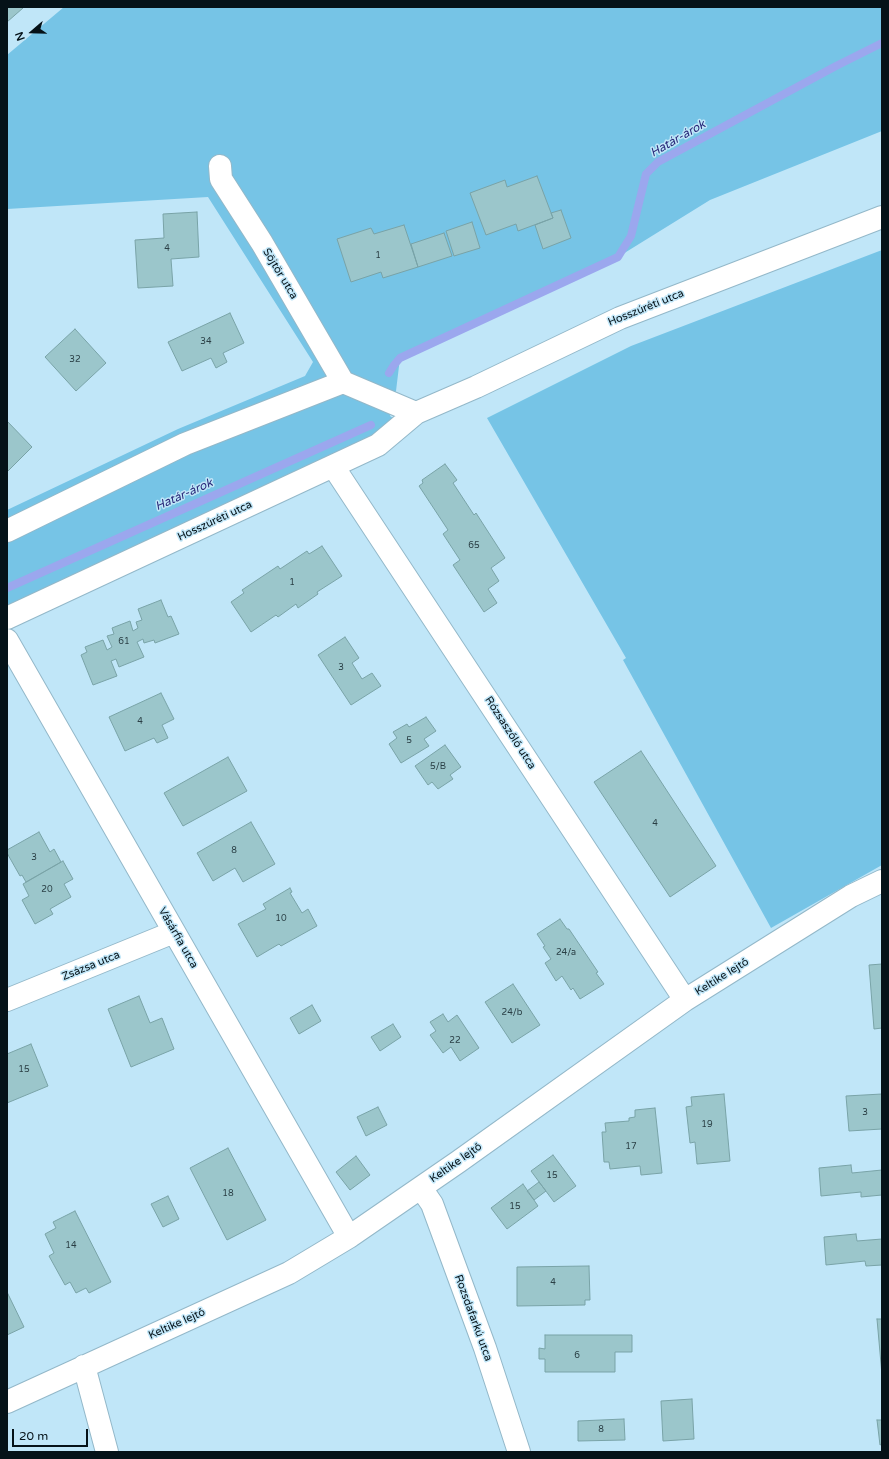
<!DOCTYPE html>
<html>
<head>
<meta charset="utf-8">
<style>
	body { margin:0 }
	#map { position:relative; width:889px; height:1459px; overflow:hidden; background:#c0e6f8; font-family:"Varela Round",sans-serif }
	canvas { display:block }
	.frame { position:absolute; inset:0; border:8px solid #051218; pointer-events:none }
	.north { position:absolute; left:12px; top:12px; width:40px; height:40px; -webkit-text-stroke:3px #c0e6f8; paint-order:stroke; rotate:250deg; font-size:11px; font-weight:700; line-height:16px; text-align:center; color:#051218 }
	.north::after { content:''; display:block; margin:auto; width:14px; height:18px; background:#051218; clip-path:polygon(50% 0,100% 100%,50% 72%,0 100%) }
	.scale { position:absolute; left:12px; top:1429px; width:76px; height:18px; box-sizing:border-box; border:2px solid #051218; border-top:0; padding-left:5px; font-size:12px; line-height:14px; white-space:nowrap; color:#051218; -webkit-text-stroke:3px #c0e6f8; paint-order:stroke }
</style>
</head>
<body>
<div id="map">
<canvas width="889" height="1459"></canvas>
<div class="frame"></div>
<div class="north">N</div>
<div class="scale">20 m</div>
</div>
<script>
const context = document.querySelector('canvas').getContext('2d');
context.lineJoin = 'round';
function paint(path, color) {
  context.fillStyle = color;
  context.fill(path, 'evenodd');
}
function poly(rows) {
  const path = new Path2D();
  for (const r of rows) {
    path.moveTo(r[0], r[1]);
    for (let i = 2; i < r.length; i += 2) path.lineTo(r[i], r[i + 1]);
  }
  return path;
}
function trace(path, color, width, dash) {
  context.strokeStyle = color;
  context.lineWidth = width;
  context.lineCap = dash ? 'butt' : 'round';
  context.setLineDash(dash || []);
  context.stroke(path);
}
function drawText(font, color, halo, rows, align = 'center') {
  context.font = font + ' "Varela Round",sans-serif';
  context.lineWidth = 3;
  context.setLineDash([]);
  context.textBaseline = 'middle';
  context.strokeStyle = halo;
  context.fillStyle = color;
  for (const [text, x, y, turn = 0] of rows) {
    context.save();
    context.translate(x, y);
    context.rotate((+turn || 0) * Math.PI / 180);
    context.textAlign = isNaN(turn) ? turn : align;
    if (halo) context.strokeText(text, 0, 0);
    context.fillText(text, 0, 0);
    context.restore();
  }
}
paint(poly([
	[64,7,882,7,882,131,710,200,618,257,400,358,396,391,390,416,396,420,395,426,7,607,7,510,178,429,305,376,313,362,208,197,7,209,7,55],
	[882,250,882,865,771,928,623,660,626,658,487,418,631,346]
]), '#76c4e6');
trace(poly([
	[389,373,394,365,400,358,618,257,631,236,646,174,658,162,836,66,882,43],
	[7,588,371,425]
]), '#9ba7ee', 8);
const building = poly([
	[7,7,22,7,23,8,7,22,7,7],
	[537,176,553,218,518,231,516,224,486,235,470,193,505,180,507,187,537,176],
	[561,210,571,238,543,249,535,225,553,218,551,213,561,210],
	[197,212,199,257,171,259,173,286,138,288,135,240,164,238,163,214,197,212],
	[472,222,480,248,454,256,446,231,472,222],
	[404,225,418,267,383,278,381,272,351,282,337,239,371,228,374,234,404,225],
	[444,233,452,256,418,267,411,244,444,233],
	[230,313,244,343,223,353,227,362,216,368,211,358,182,371,168,342,230,313],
	[75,329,106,363,76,391,45,357,75,329],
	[7,421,32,447,8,471,7,470,7,421],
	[445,464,457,480,453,483,474,515,476,513,505,558,491,568,499,581,488,589,497,603,484,612,453,565,460,560,443,534,448,530,419,486,423,483,422,480,445,464],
	[322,546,342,576,317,592,318,594,298,608,296,604,278,617,276,615,251,632,231,602,244,593,242,590,278,566,280,569,307,551,309,554,322,546],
	[161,600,168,617,171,616,179,634,155,643,154,640,144,643,143,639,137,642,144,657,119,667,116,659,111,661,117,676,93,685,81,655,87,652,85,647,103,640,107,650,112,647,107,636,114,634,112,628,130,621,133,631,138,628,136,622,142,620,138,609,161,600],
	[345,637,359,658,352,663,362,679,372,673,381,686,351,705,318,655,345,637],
	[161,693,174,719,162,725,168,738,157,743,154,738,125,751,109,717,161,693],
	[426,717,436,731,424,739,429,746,401,763,389,744,397,738,393,732,407,724,409,727,426,717],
	[445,745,461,767,450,775,453,779,438,789,432,782,428,785,415,766,445,745],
	[641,751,716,866,670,897,594,782,641,751],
	[228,757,247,791,183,826,164,793,228,757],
	[251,822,275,864,243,882,235,868,213,881,197,853,251,822],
	[39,832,50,852,54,849,61,862,26,882,22,875,20,876,7,853,7,850,39,832],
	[63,861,73,879,64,884,71,897,50,909,53,914,35,924,22,900,29,896,23,884,63,861],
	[290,888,292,892,290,893,302,913,308,909,317,926,281,946,279,944,257,957,238,924,266,909,263,904,290,888],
	[560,919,567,929,569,929,598,972,596,973,604,984,580,999,573,988,571,990,562,976,556,981,545,963,551,959,543,947,545,946,537,934,560,919],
	[882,964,882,1028,874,1029,869,965,882,964],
	[513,984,540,1025,512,1043,485,1002,513,984],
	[139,996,150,1023,162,1018,174,1049,131,1067,108,1009,139,996],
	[312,1005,321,1021,299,1034,290,1018,312,1005],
	[443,1014,448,1022,457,1015,479,1048,460,1061,451,1047,443,1053,430,1035,436,1031,430,1022,443,1014],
	[393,1024,401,1037,380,1051,371,1037,393,1024],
	[31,1044,48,1086,7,1103,7,1054,31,1044],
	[724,1094,730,1161,697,1164,695,1142,690,1143,686,1107,692,1106,691,1097,724,1094],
	[882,1094,882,1129,849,1131,846,1096,882,1094],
	[378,1107,387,1125,366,1136,357,1117,378,1107],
	[655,1108,662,1173,641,1175,640,1166,610,1169,609,1162,604,1162,602,1132,606,1132,605,1123,629,1121,629,1118,635,1117,635,1110,655,1108],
	[228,1148,266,1220,227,1240,190,1168,228,1148],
	[553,1155,576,1186,554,1202,531,1171,553,1155],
	[356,1156,370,1175,350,1190,336,1172,356,1156],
	[851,1165,852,1173,882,1170,882,1195,861,1197,861,1192,821,1196,819,1168,851,1165],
	[539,1182,546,1191,534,1200,527,1191,539,1182],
	[523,1184,538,1206,507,1229,491,1208,523,1184],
	[168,1196,179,1219,163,1227,151,1204,168,1196],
	[75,1211,111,1282,89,1293,86,1288,76,1293,70,1282,65,1285,49,1256,54,1253,45,1234,56,1228,53,1222,75,1211],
	[856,1234,857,1241,882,1239,882,1265,866,1266,865,1261,826,1265,824,1237,856,1234],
	[589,1266,590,1300,585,1300,585,1305,517,1306,517,1267,589,1266],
	[7,1292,24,1327,7,1335,7,1292],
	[877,1319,882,1319,882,1375,877,1319],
	[545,1335,632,1335,632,1352,615,1352,615,1372,545,1372,545,1359,539,1359,539,1348,545,1349,545,1335],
	[692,1399,694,1439,663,1441,661,1401,692,1399],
	[624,1419,625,1440,578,1441,578,1421,624,1419],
	[877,1420,882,1420,882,1444,880,1445,877,1420]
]);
paint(building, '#9bc6cb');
trace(building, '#79a3a7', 1);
const street = poly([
	[220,166,221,179,262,243,343,382],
	[333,466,685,1000],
	[7,531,185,444,343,382,416,413],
	[7,618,378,445,416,413,476,387,620,318,882,217],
	[7,640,349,1237],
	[7,1000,174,932],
	[421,1188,432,1204,485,1348,519,1452],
	[84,1366,107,1452],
	[7,1402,289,1273,349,1237,458,1162,685,1000,851,896,882,881]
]);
trace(street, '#93b8c9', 24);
trace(street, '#fff', 22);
drawText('9px', '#2a3f45', null, [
	["4",167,249],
	["1",378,256],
	["34",206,342],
	["32",75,360],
	["65",474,546],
	["1",292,583],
	["61",124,642],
	["3",341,668],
	["4",140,722],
	["5",409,741],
	["5/B",438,767],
	["4",655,824],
	["8",234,851],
	["3",34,858],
	["20",47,890],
	["10",281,919],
	["24/a",566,953],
	["24/b",512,1013],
	["22",455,1041],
	["15",24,1070],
	["3",865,1113],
	["19",707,1125],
	["17",631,1147],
	["15",552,1176],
	["18",228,1194],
	["15",515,1207],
	["14",71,1246],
	["4",553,1283],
	["6",577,1356],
	["8",601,1430]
]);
drawText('11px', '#051218', '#c0e6f8', [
	["Söjtör utca",280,274,59],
	["Hosszúréti utca",646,308,-22],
	["Hosszúréti utca",215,521,-25],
	["Rózsaszőlő utca",510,733,57],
	["Vásárfia utca",178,938,60],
	["Zsázsa utca",91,966,-22],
	["Keltike lejtő",722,977,-32],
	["Keltike lejtő",456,1163,-35],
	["Rozsdafarkú utca",473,1318,70],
	["Keltike lejtő",177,1324,-24]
]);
drawText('italic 12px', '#282979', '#c0e6f8', [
	["Határ-árok",678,139,-30],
	["Határ-árok",184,495,-24]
]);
</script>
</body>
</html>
